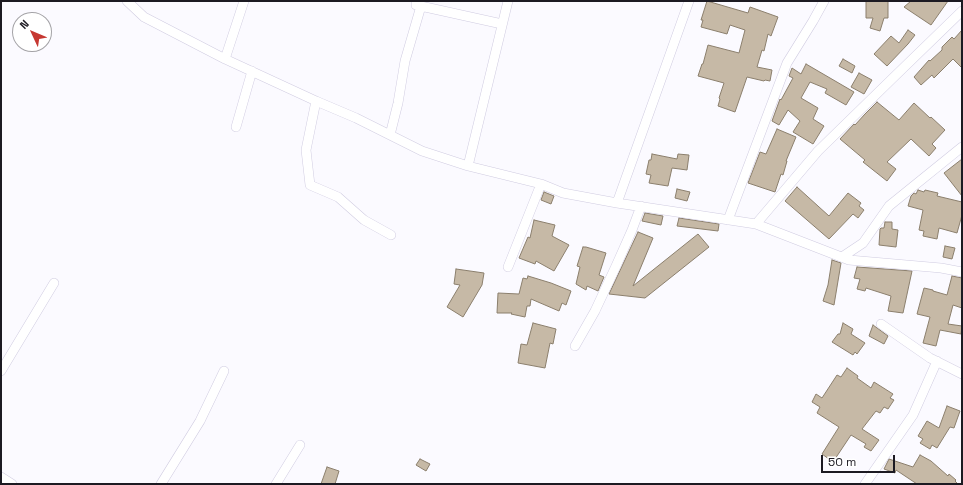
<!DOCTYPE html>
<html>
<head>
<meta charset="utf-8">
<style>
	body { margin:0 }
	#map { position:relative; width:963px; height:485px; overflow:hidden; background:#fbfaff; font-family:"Space Grotesk",sans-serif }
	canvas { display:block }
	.frame { position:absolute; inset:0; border:2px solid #1c1a22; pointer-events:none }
	.north { position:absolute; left:12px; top:12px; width:40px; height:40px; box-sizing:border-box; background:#fff; border:1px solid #a4a3a7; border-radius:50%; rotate:314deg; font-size:11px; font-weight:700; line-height:16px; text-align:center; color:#1c1a22 }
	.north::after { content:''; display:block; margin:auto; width:14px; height:18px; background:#c63832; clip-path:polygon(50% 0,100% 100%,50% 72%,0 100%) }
	.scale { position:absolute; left:821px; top:455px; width:74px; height:18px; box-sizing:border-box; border:2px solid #1c1a22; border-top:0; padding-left:5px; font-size:12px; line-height:14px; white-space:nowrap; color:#1c1a22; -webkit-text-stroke:3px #fff; paint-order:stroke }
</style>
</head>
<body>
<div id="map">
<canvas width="963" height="485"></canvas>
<div class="frame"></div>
<div class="north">N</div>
<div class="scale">50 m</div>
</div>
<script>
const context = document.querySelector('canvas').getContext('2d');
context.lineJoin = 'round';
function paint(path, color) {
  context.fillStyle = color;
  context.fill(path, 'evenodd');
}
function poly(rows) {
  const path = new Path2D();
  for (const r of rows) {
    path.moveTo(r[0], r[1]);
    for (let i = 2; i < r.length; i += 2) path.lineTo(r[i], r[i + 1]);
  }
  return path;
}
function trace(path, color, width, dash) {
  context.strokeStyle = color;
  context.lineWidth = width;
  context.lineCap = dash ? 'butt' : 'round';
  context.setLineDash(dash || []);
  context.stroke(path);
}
const building = poly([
	[707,1,748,13,750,7,778,17,771,36,768,34,764,51,762,50,757,67,772,70,770,81,765,80,764,81,747,77,735,112,718,106,720,99,719,98,724,83,698,76,702,64,703,64,708,45,739,53,745,30,730,25,727,34,701,27,703,20,701,20,707,1],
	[866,1,888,1,888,18,884,18,880,31,870,28,873,18,866,18,866,1],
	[911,1,948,1,931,25,904,7,911,1],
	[908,30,915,35,908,44,887,66,874,54,891,36,899,43,908,30],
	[962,30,962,68,953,59,934,78,932,75,921,85,914,77,929,60,930,61,942,50,942,47,952,37,954,39,962,30],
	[843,59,855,66,852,73,839,66,843,59],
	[806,64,854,92,846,105,825,93,827,89,810,82,801,98,818,108,813,119,824,126,813,144,793,132,800,121,788,110,779,125,772,121,780,99,781,100,793,78,789,76,792,68,801,74,806,64],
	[859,73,872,80,864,94,851,87,859,73],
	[877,102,899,120,914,103,930,118,931,117,945,130,932,144,936,148,929,156,911,139,887,162,896,169,887,181,863,162,865,160,840,139,854,124,855,125,865,114,877,102],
	[777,129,796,137,786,161,787,161,783,175,781,174,775,192,748,183,760,152,766,154,777,129],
	[652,154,677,159,678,154,689,155,687,170,672,168,668,186,649,183,651,175,646,174,649,160,651,160,652,154],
	[962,159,962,196,944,173,962,159],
	[797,187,829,216,848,193,861,203,859,206,864,210,858,218,853,214,829,239,785,201,797,187],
	[677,189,690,192,687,201,675,198,677,189],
	[918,190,924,192,925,190,938,193,937,196,962,202,962,215,957,233,939,228,937,239,923,236,924,231,919,230,923,210,908,206,911,196,914,193,916,194,918,190],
	[544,192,554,196,551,204,541,200,544,192],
	[645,213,663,216,661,225,642,221,645,213],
	[679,218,719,224,718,231,677,226,679,218],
	[534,220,555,225,552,236,569,245,554,271,536,261,535,264,519,258,528,237,530,238,534,220],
	[885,222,892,222,892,229,898,230,896,247,879,245,880,229,881,228,884,228,885,222],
	[638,232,653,238,633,286,698,234,709,247,645,298,609,294,638,232],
	[945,246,955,248,952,259,943,257,945,246],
	[583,247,586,247,606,253,599,275,604,277,598,291,587,286,586,290,576,284,580,267,577,266,583,247],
	[832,260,841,263,834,305,823,301,828,285,832,260],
	[857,267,912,271,903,313,888,311,891,296,866,288,865,291,857,289,860,279,854,278,857,267],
	[456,269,484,273,482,285,463,317,447,307,460,285,454,284,456,269],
	[528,276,551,283,571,291,566,305,562,303,559,311,531,299,530,306,527,306,525,317,511,314,512,313,497,313,498,293,519,294,523,278,527,279,528,276],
	[952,276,962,278,962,308,953,305,948,324,962,326,961,334,940,330,936,346,923,343,930,317,917,314,924,288,933,290,933,291,947,295,952,276],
	[533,323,556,329,553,344,550,343,545,368,518,363,521,344,527,345,533,323],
	[843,323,853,329,851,334,865,343,857,354,855,352,853,355,832,342,838,334,840,334,843,323],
	[873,325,888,336,884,344,869,336,873,325],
	[847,368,858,376,857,378,871,388,874,382,893,394,890,398,894,400,888,409,884,407,880,413,876,411,862,429,879,440,871,451,864,447,866,444,851,435,833,462,822,454,839,427,817,413,820,407,812,402,816,394,822,398,837,375,841,377,847,368],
	[947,406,960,411,954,428,950,427,937,448,932,445,930,449,920,443,923,439,918,436,927,421,939,428,947,406],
	[920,455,931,461,948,476,949,474,956,480,955,481,958,484,917,484,896,470,895,473,884,469,889,459,913,467,920,455],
	[420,459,430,464,426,471,416,465,420,459],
	[327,467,339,471,335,484,321,484,327,467]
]);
paint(building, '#c6b9a6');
trace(building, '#8b7f6d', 1);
const minor = poly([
	[127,1,144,17,225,59,316,101,356,118,422,151,468,166,541,184,563,193,617,203,756,224,849,260,941,268,962,272],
	[416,1,416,5,502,24],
	[225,59,244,1],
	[316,101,306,150,310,185,338,197,364,220,391,235],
	[236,127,252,71],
	[390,135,398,103,405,61,421,6],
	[468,166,508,1],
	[617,203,689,1],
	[728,220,787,63,813,21,824,1],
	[756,224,818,151,896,75,962,11],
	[842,257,863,243,889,206,962,147],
	[508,267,541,184],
	[881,324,930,358,962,374],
	[575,346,595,311,616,266,632,230,641,206],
	[1,371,54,283],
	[1,477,12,484],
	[161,484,200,421,224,371],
	[276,484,300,445],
	[865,484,913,415,937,361]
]);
trace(minor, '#d0cce1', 10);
trace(minor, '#fff', 9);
</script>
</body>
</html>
